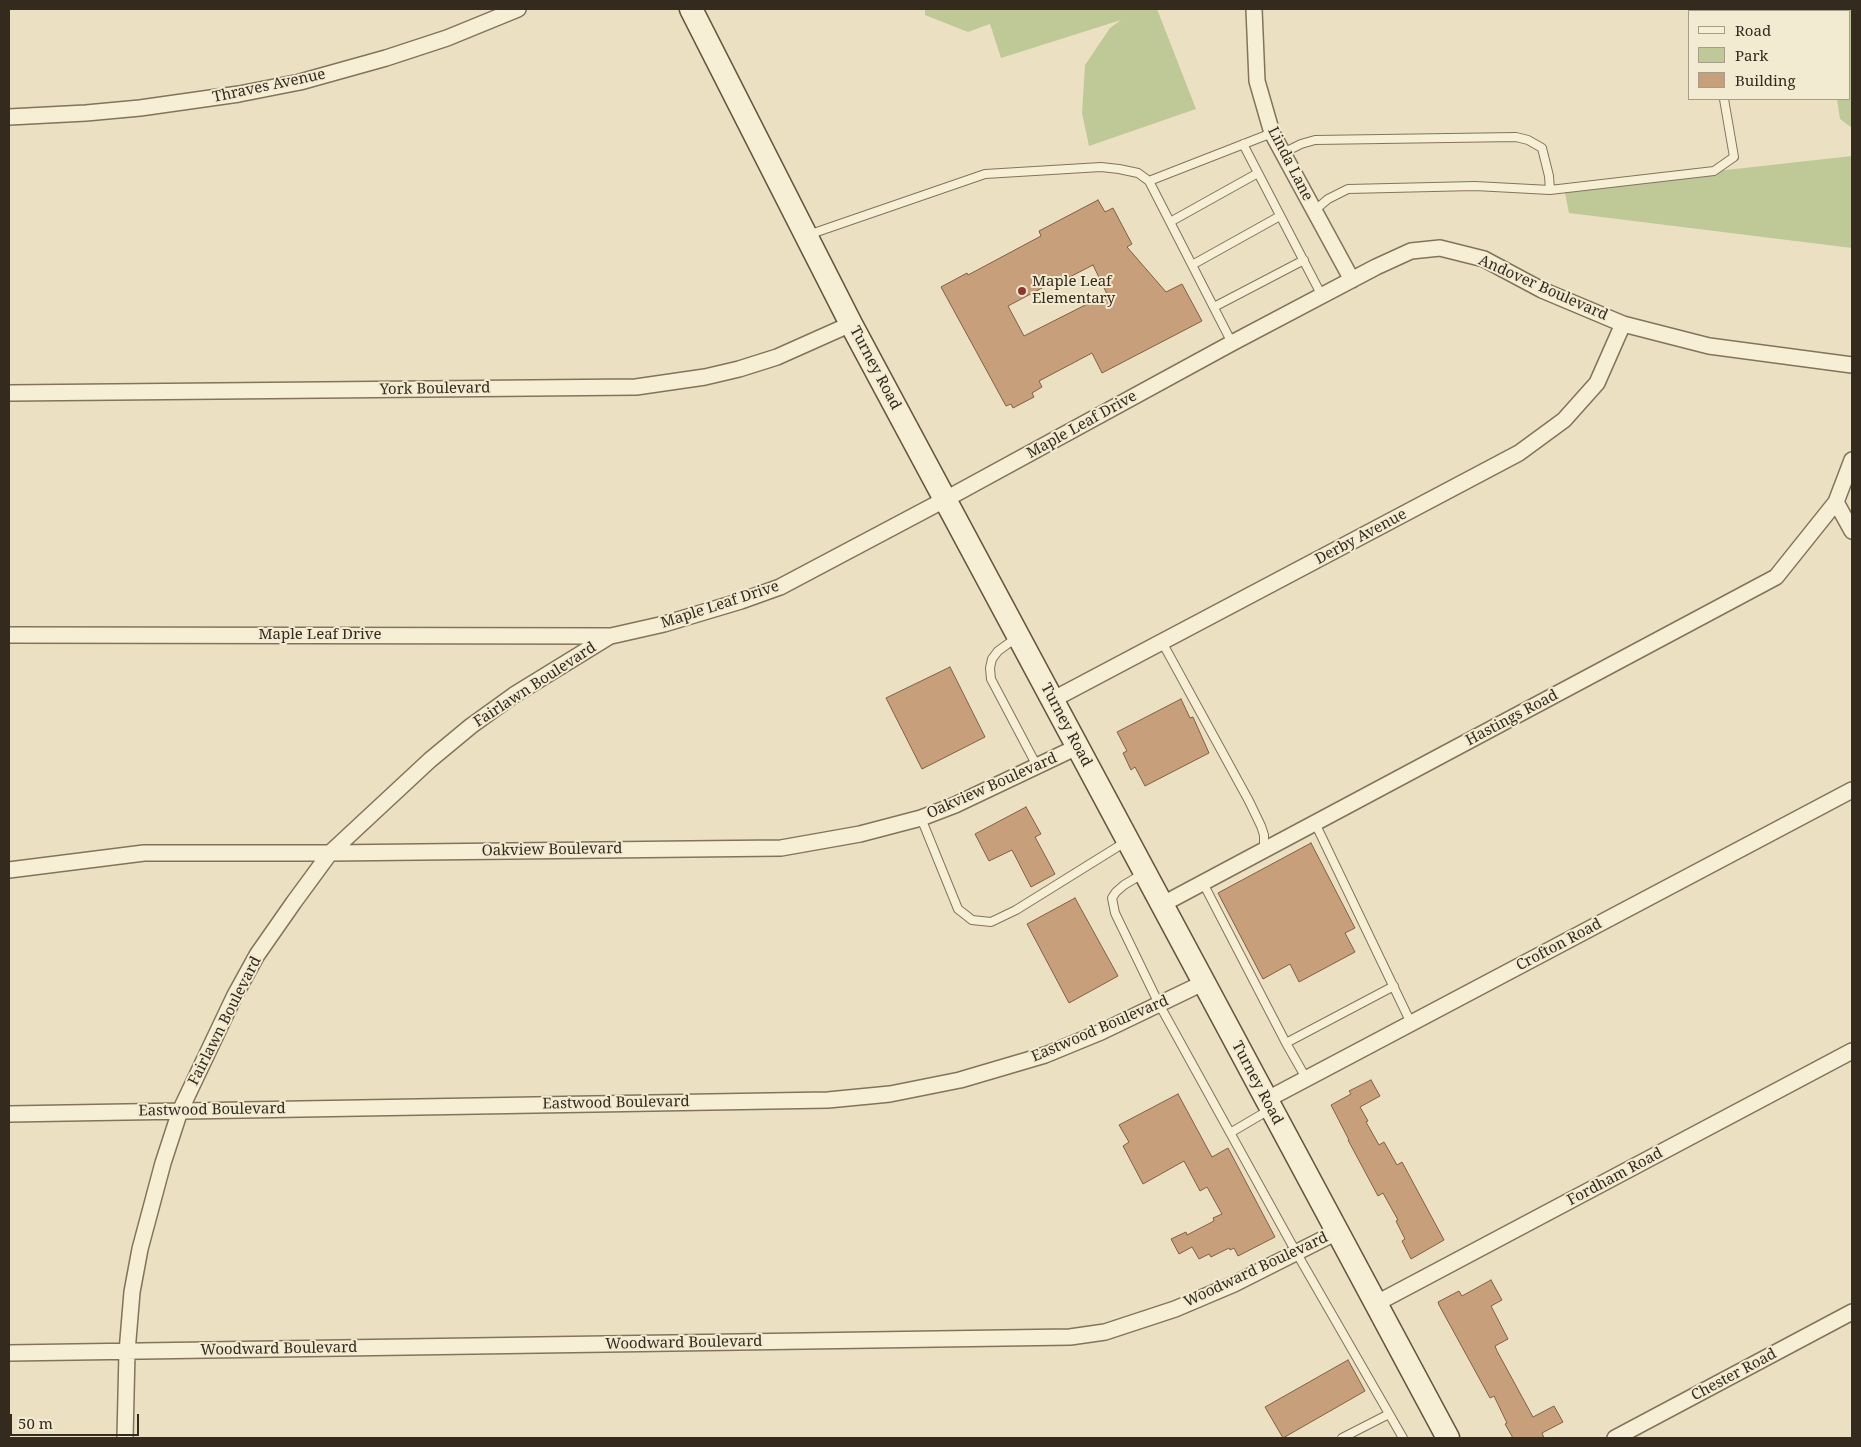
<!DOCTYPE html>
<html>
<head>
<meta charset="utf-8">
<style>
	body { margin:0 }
	#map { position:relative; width:1861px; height:1447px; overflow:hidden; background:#ebe1c2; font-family:"Noto Serif",serif }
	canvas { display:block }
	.frame { position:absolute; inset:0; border:10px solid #342a1e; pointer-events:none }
	.legend { position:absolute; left:1688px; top:10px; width:162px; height:90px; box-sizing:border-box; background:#f3ebd1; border:1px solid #a79e89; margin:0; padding:6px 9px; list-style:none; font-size:15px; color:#342a1e }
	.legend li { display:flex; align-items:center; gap:10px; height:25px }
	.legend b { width:25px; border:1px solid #a79e89 }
	.scale { position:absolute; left:10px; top:1414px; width:129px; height:22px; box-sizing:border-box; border:2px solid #342a1e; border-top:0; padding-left:6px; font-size:15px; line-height:18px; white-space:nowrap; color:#342a1e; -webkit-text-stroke:4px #f3ebd1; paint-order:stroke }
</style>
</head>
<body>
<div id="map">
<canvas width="1861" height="1447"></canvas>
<div class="frame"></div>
<ul class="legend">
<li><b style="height:6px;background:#f6efd5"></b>Road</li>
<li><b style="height:14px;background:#bfc897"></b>Park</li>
<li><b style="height:14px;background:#c79f7b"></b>Building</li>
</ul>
<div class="scale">50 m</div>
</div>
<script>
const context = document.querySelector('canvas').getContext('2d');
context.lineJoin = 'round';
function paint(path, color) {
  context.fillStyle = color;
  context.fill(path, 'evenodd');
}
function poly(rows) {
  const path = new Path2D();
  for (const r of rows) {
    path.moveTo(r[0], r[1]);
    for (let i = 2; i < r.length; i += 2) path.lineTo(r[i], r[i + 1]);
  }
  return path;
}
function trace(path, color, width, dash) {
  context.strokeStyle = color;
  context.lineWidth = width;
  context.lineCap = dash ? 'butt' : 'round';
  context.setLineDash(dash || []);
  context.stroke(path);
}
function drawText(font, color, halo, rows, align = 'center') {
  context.font = font + ' "Noto Serif",serif';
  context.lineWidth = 4;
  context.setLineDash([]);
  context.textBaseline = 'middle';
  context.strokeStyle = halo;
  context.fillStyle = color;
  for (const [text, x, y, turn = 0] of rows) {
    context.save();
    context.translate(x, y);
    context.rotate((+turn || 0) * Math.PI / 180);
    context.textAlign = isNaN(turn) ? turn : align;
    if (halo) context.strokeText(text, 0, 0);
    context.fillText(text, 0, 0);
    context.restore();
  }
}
paint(poly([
	[925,9,1157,9,1196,109,1089,146,1082,113,1085,65,1110,28,1121,20,1001,58,990,24,968,32,925,15],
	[1825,9,1852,9,1852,128,1840,119,1837,99,1850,99,1850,11,1825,11],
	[1852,156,1852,248,1569,213,1564,188]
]), '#bfc897');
const building = poly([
	[1098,200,1105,212,1113,208,1132,244,1127,247,1166,292,1182,284,1202,321,1102,373,1092,353,1039,381,1042,387,1032,393,1034,397,1013,408,1011,404,1006,406,941,287,967,273,968,275,1041,236,1039,231,1098,200],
	[1093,265,1107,294,1024,336,1008,306,1057,280,1058,283,1093,265],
	[950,667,985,737,922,769,886,698,950,667],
	[1181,699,1190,718,1193,717,1209,753,1145,786,1135,767,1131,770,1123,753,1127,751,1117,732,1181,699],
	[1026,807,1041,834,1035,837,1055,874,1031,887,1012,850,989,861,975,834,1026,807],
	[1311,843,1355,928,1345,933,1355,952,1299,982,1290,964,1263,979,1218,893,1311,843],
	[1075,898,1118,976,1069,1003,1027,924,1075,898],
	[1371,1080,1380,1096,1360,1107,1368,1121,1366,1122,1379,1145,1384,1142,1397,1165,1402,1162,1444,1240,1411,1259,1402,1241,1405,1239,1396,1221,1398,1220,1383,1193,1378,1196,1348,1140,1349,1140,1331,1105,1351,1094,1349,1091,1371,1080],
	[1178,1094,1212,1157,1228,1148,1275,1237,1238,1256,1234,1248,1230,1250,1229,1248,1211,1257,1209,1254,1199,1259,1192,1247,1179,1254,1171,1239,1186,1232,1187,1235,1214,1221,1213,1218,1222,1214,1207,1187,1200,1191,1184,1161,1143,1184,1123,1146,1129,1142,1119,1125,1178,1094],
	[1491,1280,1502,1300,1491,1306,1508,1339,1495,1346,1497,1351,1533,1417,1554,1406,1563,1422,1542,1433,1544,1438,1513,1438,1505,1424,1507,1423,1494,1396,1490,1398,1439,1305,1438,1302,1459,1291,1462,1296,1491,1280],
	[1348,1360,1365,1391,1283,1438,1265,1407,1348,1360]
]);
paint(building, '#c79f7b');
trace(building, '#815f42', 1);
const service = poly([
	[1708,9,1709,11],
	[1243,144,1322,296],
	[1283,153,1301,144,1315,140,1516,137,1528,140,1542,148,1549,176,1550,190,1475,186,1348,189,1328,199,1314,211],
	[1149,181,1272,133],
	[1550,190,1714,171,1734,157,1724,99],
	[1170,222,1258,173],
	[808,235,985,174,1101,167,1119,169,1138,173,1149,181,1232,343],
	[1192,265,1280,216],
	[1214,307,1304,260],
	[1016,638,998,651,992,659,990,668,991,679,1037,766],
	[1162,642,1249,801,1261,826,1264,835,1264,850],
	[921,818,958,909,972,920,991,922,1016,910,1127,841],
	[1315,823,1411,1023],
	[1144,873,1124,885,1116,892,1112,898,1115,913,1159,1004,1296,1252,1403,1438],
	[1203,883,1286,1043,1394,986],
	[1286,1043,1306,1078],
	[1230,1133,1269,1110],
	[1342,1438,1389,1414]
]);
const minor = poly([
	[1254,9,1257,81,1272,133,1352,280],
	[9,117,86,113,140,108,239,94,300,82,386,58,447,38,518,9],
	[9,393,636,387,705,377,739,369,777,357,851,324],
	[1836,502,1852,531],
	[9,635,611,636,664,624,741,601,780,587,946,499,1232,343,1376,267,1411,251,1440,248,1484,259,1542,290,1623,324,1709,346,1852,365],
	[1052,700,1519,453,1564,420,1597,383,1623,324],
	[9,870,144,853,330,853,781,848,860,834,921,818,955,805,1077,747],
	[1163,904,1776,577,1836,502,1852,460],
	[1266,1100,1852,790],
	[9,1114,828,1100,890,1094,960,1080,1045,1055,1101,1032,1203,983],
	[1377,1303,1852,1051],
	[9,1353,1070,1337,1105,1332,1175,1309,1234,1284,1337,1232],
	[125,1438,127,1352,132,1292,140,1249,163,1163,180,1111,235,995,257,955,294,902,330,853,430,760,471,726,514,695,610,636],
	[1615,1438,1852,1312]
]);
const secondary = poly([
	[691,9,851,324,1448,1438]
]);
trace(service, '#83735b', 10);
trace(minor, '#83735b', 18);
trace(secondary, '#65543e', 25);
trace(service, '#f6efd5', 8);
trace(minor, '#f6efd5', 15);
trace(secondary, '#f6efd5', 22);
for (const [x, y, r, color] of [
	[1022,291,5,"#8e352f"]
]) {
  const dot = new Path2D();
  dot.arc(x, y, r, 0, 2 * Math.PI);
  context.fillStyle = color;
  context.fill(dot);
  trace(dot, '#f3ebd1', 2);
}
drawText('15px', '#342a1e', '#f3ebd1', [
	["Thraves Avenue",269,86,-12],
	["Linda Lane",1290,164,63],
	["Andover Boulevard",1543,288,24],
	["Turney Road",875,368,62],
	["York Boulevard",435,389,-1],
	["Maple Leaf Drive",1082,425,-29],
	["Derby Avenue",1361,537,-28],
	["Maple Leaf Drive",720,605,-18],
	["Maple Leaf Drive",320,635],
	["Fairlawn Boulevard",535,685,-33],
	["Hastings Road",1512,718,-28],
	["Turney Road",1066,725,62],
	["Oakview Boulevard",992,786,-24],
	["Oakview Boulevard",552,850,-1],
	["Crofton Road",1559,945,-28],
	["Fairlawn Boulevard",225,1021,-63],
	["Eastwood Boulevard",1100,1029,-23],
	["Turney Road",1257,1083,62],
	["Eastwood Boulevard",616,1103,-1],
	["Eastwood Boulevard",212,1110,-1],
	["Fordham Road",1615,1177,-28],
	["Woodward Boulevard",1256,1270,-25],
	["Woodward Boulevard",684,1343,-1],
	["Woodward Boulevard",279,1349,-1],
	["Chester Road",1734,1375,-28]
]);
drawText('15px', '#342a1e', '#f3ebd1', [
	["Maple Leaf",1032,282],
	["Elementary",1032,299]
], 'left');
</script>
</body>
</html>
